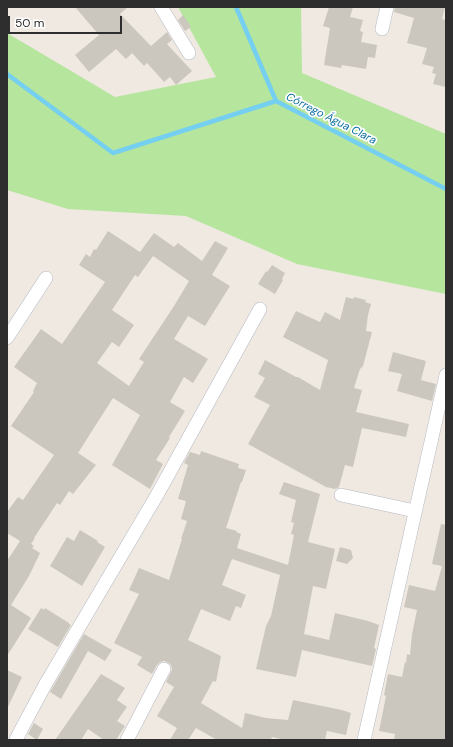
<!DOCTYPE html>
<html>
<head>
<meta charset="utf-8">
<style>
	body { margin:0 }
	#map { position:relative; width:453px; height:747px; overflow:hidden; background:#efe9e1; font-family:"DM Sans",sans-serif }
	canvas { display:block }
	.frame { position:absolute; inset:0; border:8px solid #2e2e2e; pointer-events:none }
	.scale { position:absolute; left:8px; top:16px; width:114px; height:18px; box-sizing:border-box; border:2px solid #2e2e2e; border-top:0; padding-left:5px; font-size:12px; line-height:14px; white-space:nowrap; color:#2e2e2e; -webkit-text-stroke:3px #fff; paint-order:stroke }
</style>
</head>
<body>
<div id="map">
<canvas width="453" height="747"></canvas>
<div class="frame"></div>
<div class="scale">50 m</div>
</div>
<script>
const context = document.querySelector('canvas').getContext('2d');
context.lineJoin = 'round';
function paint(path, color) {
  context.fillStyle = color;
  context.fill(path, 'evenodd');
}
function poly(rows) {
  const path = new Path2D();
  for (const r of rows) {
    path.moveTo(r[0], r[1]);
    for (let i = 2; i < r.length; i += 2) path.lineTo(r[i], r[i + 1]);
  }
  return path;
}
function trace(path, color, width, dash) {
  context.strokeStyle = color;
  context.lineWidth = width;
  context.lineCap = dash ? 'butt' : 'round';
  context.setLineDash(dash || []);
  context.stroke(path);
}
function drawText(font, color, halo, rows, align = 'center') {
  context.font = font + ' "DM Sans",sans-serif';
  context.lineWidth = 3.5;
  context.setLineDash([]);
  context.textBaseline = 'middle';
  context.strokeStyle = halo;
  context.fillStyle = color;
  for (const [text, x, y, turn = 0] of rows) {
    context.save();
    context.translate(x, y);
    context.rotate((+turn || 0) * Math.PI / 180);
    context.textAlign = isNaN(turn) ? turn : align;
    if (halo) context.strokeText(text, 0, 0);
    context.fillText(text, 0, 0);
    context.restore();
  }
}
paint(poly([
	[178,7,301,7,302,73,446,134,446,294,297,264,186,216,68,209,7,190,7,33,115,97,216,77]
]), '#b6e59e');
trace(poly([
	[236,7,276,101,446,189],
	[7,74,113,153,276,101]
]), '#75cff0', 4.5);
paint(poly([
	[75,7,128,7,120,14,151,46,167,32,172,40,167,44,192,71,176,85,170,77,164,82,147,63,144,66,132,53,126,59,116,49,89,72,75,55,99,35],
	[329,7,353,7,350,17,363,20,360,31,363,32,361,42,377,45,375,58,368,57,366,69,342,65,341,68,324,65,330,28,323,26],
	[395,7,445,7,442,19,446,20,446,87,433,84,436,74,432,73,434,67,422,64,427,48,407,43,414,18,394,12],
	[183,15,191,27,185,31,178,20],
	[108,231,140,252,154,233,174,247,178,243,202,261,215,241,228,248,212,275,230,286,205,326,188,316,174,339,208,359,193,383,184,377,170,402,185,411,169,437,170,438,156,460,163,464,150,489,112,465,140,415,113,398,78,453,96,465,73,494,69,491,60,505,57,503,34,538,35,538,31,544,34,546,32,548,40,553,29,576,11,605,31,618,7,656,7,561,20,541,7,533,7,512,18,497,23,500,54,455,11,426,34,392,33,391,37,383,14,367,41,329,62,344,80,318,105,282,79,265,86,254,90,257,94,249,96,250],
	[153,256,189,281,174,306,139,359,144,362,129,386,97,363,112,342,119,347,134,325,112,310,135,275,138,277],
	[272,265,285,273,282,279,283,280,275,294,258,284,266,271,267,272,268,271],
	[346,297,353,299,354,297,366,300,365,302,371,304,368,315,366,331,372,332,363,366,360,369,354,388,362,390,356,412,409,424,406,437,362,428,353,467,345,465,339,487,335,489,326,487,248,444,270,405,254,397,265,378,258,374,265,360,296,377,298,377,320,390,328,360,283,337,296,311,320,322,325,312,340,320],
	[393,352,426,361,421,380,436,384,432,401,397,391,402,374,388,371],
	[201,451,239,464,238,468,246,470,242,482,241,482,226,528,237,531,236,532,241,534,237,548,288,565,294,535,291,534,294,523,291,522,296,500,279,494,284,482,320,494,308,542,335,549,326,589,313,586,304,634,329,640,335,613,368,621,379,625,374,648,376,649,372,666,302,650,296,677,256,669,266,626,271,616,280,575,232,559,222,585,246,595,241,608,236,606,230,621,201,609,188,640,221,656,216,682,213,681,201,703,242,728,245,713,266,718,288,720,293,700,342,710,351,713,346,735,327,731,325,740,285,740,272,737,271,740,217,740,196,728,188,740,170,740,177,728,157,716,174,687,166,682,171,672,172,669,171,665,167,662,164,661,160,662,157,665,152,674,137,665,142,657,114,643,139,594,129,590,139,568,169,580,182,539,181,539,187,521,181,519,186,501,178,499,188,465,184,463,190,452,200,455],
	[441,524,446,525,446,740,394,740,395,734,379,731,386,696,384,695,388,674,402,677,405,662,406,663,407,654,410,655,412,634,417,610,404,607,409,585,435,591,442,566,432,564],
	[80,530,98,541,97,542,105,547,82,586,50,566,67,537,74,541],
	[340,547,351,550,353,558,347,564,336,561],
	[41,608,44,610,45,608,69,623,69,624,71,625,58,647,28,629],
	[84,634,112,650,105,661,88,651,61,699,50,692],
	[7,670,22,677,7,709],
	[101,674,125,688,117,700,127,707,117,721,125,726,116,740,104,740,88,729,81,740,55,740],
	[34,723,43,729,37,740,28,734]
]), '#cbc7bf');
const minor = poly([
	[161,7,189,53],
	[382,29,387,7],
	[7,338,46,278],
	[341,495,415,511],
	[16,740,22,728,45,685,157,495,260,309],
	[127,740,164,669],
	[364,740,446,375]
]);
trace(minor, '#b4b7c1', 14);
trace(minor, '#fff', 13);
drawText('italic 11px', '#0d6fa3', '#fff', [
	["Córrego Água Clara",331,119,27]
]);
</script>
</body>
</html>
